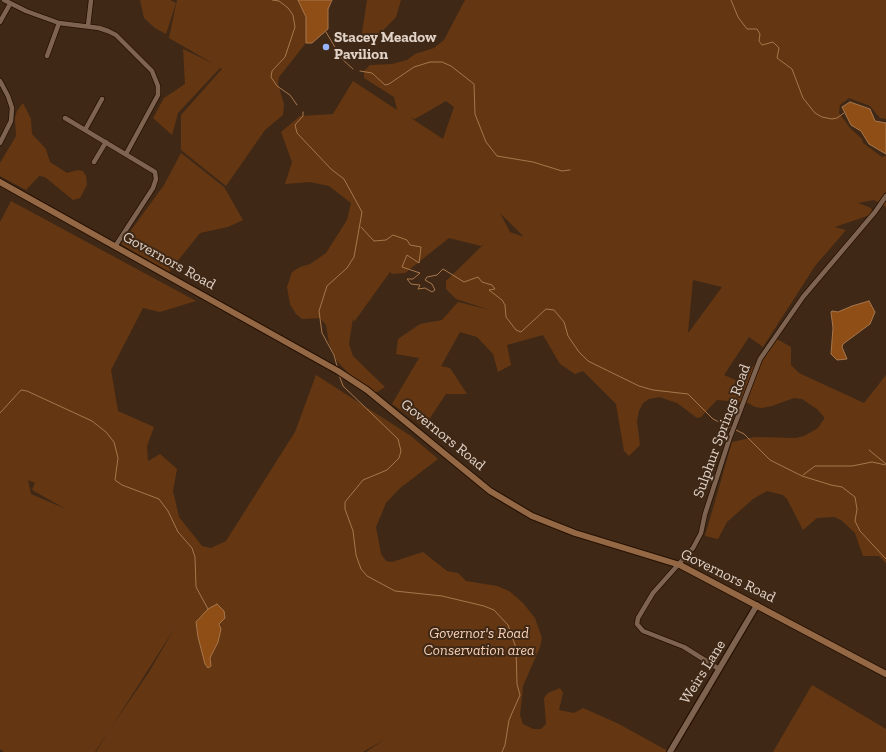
<!DOCTYPE html>
<html>
<head>
<meta charset="utf-8">
<style>
	body { margin:0 }
	canvas { display:block; background:#3f2816 }
</style>
</head>
<body>
<canvas width="886" height="752"></canvas>
<script>
const context = document.querySelector('canvas').getContext('2d');
context.lineJoin = 'round';
function paint(path, color) {
  context.fillStyle = color;
  context.fill(path, 'evenodd');
}
function poly(rows) {
  const path = new Path2D();
  for (const r of rows) {
    path.moveTo(r[0], r[1]);
    for (let i = 2; i < r.length; i += 2) path.lineTo(r[i], r[i + 1]);
  }
  return path;
}
function trace(path, color, width, dash) {
  context.strokeStyle = color;
  context.lineWidth = width;
  context.lineCap = dash ? 'butt' : 'round';
  context.setLineDash(dash || []);
  context.stroke(path);
}
function drawText(font, color, halo, rows, align = 'center') {
  context.font = font + ' "Zilla Slab",serif';
  context.lineWidth = 4;
  context.setLineDash([]);
  context.textBaseline = 'middle';
  context.strokeStyle = halo;
  context.fillStyle = color;
  for (const [text, x, y, turn = 0] of rows) {
    context.save();
    context.translate(x, y);
    context.rotate((+turn || 0) * Math.PI / 180);
    context.textAlign = isNaN(turn) ? turn : align;
    if (halo) context.strokeText(text, 0, 0);
    context.fillText(text, 0, 0);
    context.restore();
  }
}
paint(poly([
	[140,0,170,0,176,3,166,34,155,28,144,18],
	[177,0,298,0,306,16,306,43,279,77,278,84,284,104,283,115,265,130,226,186,181,150,181,115,222,69,220,68,178,113,172,135,153,118,164,98,185,84,183,49,214,64,169,38],
	[367,0,401,0,396,17,375,39,362,33],
	[465,0,886,0,886,119,880,118,870,106,849,98,840,105,839,113,850,128,862,139,863,143,882,157,886,156,886,207,874,200,858,203,871,208,873,214,835,227,846,230,815,266,763,347,749,337,724,375,742,383,765,349,775,338,791,347,791,365,799,373,864,403,886,375,886,563,879,556,863,556,855,533,841,520,834,517,817,518,803,530,787,499,783,495,767,491,753,499,727,522,718,539,705,536,732,442,754,437,796,438,804,436,818,428,824,419,824,417,817,409,802,399,794,398,772,406,762,408,755,407,748,403,739,402,717,400,701,417,697,418,677,403,668,400,660,397,649,399,643,403,639,411,637,421,640,445,629,456,624,451,616,404,583,371,575,374,560,364,543,335,507,345,511,365,498,372,493,354,477,337,460,332,441,366,450,368,467,394,446,394,424,427,392,404,419,358,396,354,398,339,420,324,442,320,458,302,490,310,456,299,446,289,446,281,484,244,481,246,449,238,405,273,392,274,390,272,354,322,353,318,349,344,353,356,385,387,377,392,366,392,337,361,329,343,326,325,320,318,302,319,296,314,290,304,287,287,292,272,300,267,310,264,326,253,347,220,351,203,329,186,310,182,285,184,292,162,281,132,300,116,333,114,353,81,397,110,394,97,364,78,364,71,370,65,392,64,407,60,415,54,434,48,444,40],
	[446,101,454,107,443,139,411,118,415,119],
	[500,213,524,237,510,232],
	[693,280,722,287,689,332,688,332],
	[23,103,31,119,32,134,46,149,50,162,67,173,78,170,83,171,86,176,87,185,80,198,73,200,45,177,39,176,26,190,0,176,0,163,16,136,15,118,17,111],
	[181,153,224,187,243,220,228,227,200,233,169,272,121,244,164,185],
	[11,201,196,301,160,312,143,308,111,370,118,411,154,427,147,446,148,461,160,454,177,469,173,491,179,517,202,546,211,548,226,541,295,432,316,375,411,436,438,459,399,489,386,503,376,527,381,554,386,561,392,562,423,552,447,571,458,573,466,581,497,586,509,591,523,603,535,618,542,638,540,647,523,686,520,715,523,724,533,729,541,729,546,724,544,698,548,693,560,688,563,693,559,710,574,713,583,708,619,724,664,749,679,752,366,752,385,739,363,752,96,752,109,730,95,752,4,752,0,749,0,222],
	[28,480,35,483,32,490,66,509,31,494],
	[217,604,221,629,218,642,210,658],
	[176,626,149,672,111,728],
	[812,685,886,729,886,752,773,752]
]), '#643712');
const water = poly([
	[298,0,332,0,328,9,328,29,312,43,306,43,306,17,298,0],
	[850,102,870,109,875,121,886,123,886,154,869,144,861,131,851,125,842,107,850,102],
	[869,301,875,312,870,324,843,344,842,347,847,359,837,360,831,354,833,328,831,312,832,311,838,312,852,306,869,301],
	[217,604,224,611,225,618,219,624,221,629,218,642,210,658,211,666,208,668,205,664,198,637,196,622,208,609,217,604]
]);
paint(water, '#8f4e16');
trace(water, '#a8764b', 1);
trace(poly([
	[272,0,279,1,288,8,293,15,295,27,285,57,272,71,271,77,277,86,290,95,297,105],
	[731,0,738,17,747,29,757,29,760,34,759,41,762,45,773,42,779,48,777,58,792,69,803,98,815,113,822,117,832,119,837,118,844,113],
	[326,32,342,59,353,69],
	[360,71,372,73,385,85,389,84,414,67,430,62,442,62,451,66,474,84,475,114,486,142,497,156,533,162,562,171,570,170],
	[303,112,303,116,295,125,297,133,331,169,344,179,362,212,354,257,347,268,327,286,319,311,322,333,334,355,337,366],
	[361,227,374,241,386,240,393,235,407,240,410,245,421,247,419,263,407,255,402,267,420,273,413,279,407,279,411,284,420,285,418,289,425,288,432,292,435,290,432,284,425,280,427,277,437,275,443,269,464,282,478,277,482,282,492,285,495,289,489,290,502,300,505,305,506,317,516,330,521,332,546,309,554,310,564,322,568,336,579,352,588,361,639,386,653,390,688,394,713,419,731,428],
	[339,375,343,386,398,439,401,451,399,458,387,470,363,480,345,502,345,509,353,531,356,555,361,569,367,576,395,591,442,596,484,606,494,610,508,625,516,648,517,684,520,695,509,720,505,745,502,752],
	[0,413,21,390,27,391,92,421,106,432,114,442,118,458,115,480,122,485,159,499,168,511,178,532,192,548,195,557,196,587,208,609],
	[736,430,744,434,770,460,802,476,831,485,842,487,855,497,857,509,855,521,860,531,886,559],
	[869,450,886,464],
	[803,475,815,466,852,466,872,462,886,465]
]), '#a8764b', 1);
const minor = poly([
	[4,0,26,11,59,23,99,28,108,31,116,35,152,71,158,86,158,95,126,154],
	[0,22,10,4],
	[88,26,91,0],
	[47,56,59,23],
	[0,81,8,96,12,108,11,121,0,143],
	[65,118,155,172,156,179,153,188,116,245],
	[85,130,102,99],
	[94,162,106,142],
	[719,669,684,647,643,631,637,624,638,618,653,593,693,548,701,533,705,514,729,440,760,359,803,297,875,212,886,196]
]);
const tertiary = poly([
	[670,752,757,605]
]);
const secondary = poly([
	[0,182,338,371,367,390,490,491,532,516,575,533,680,565,886,674]
]);
trace(minor, '#251001', 6);
trace(tertiary, '#251001', 8);
trace(secondary, '#251001', 8);
trace(minor, '#7e6350', 4.5);
trace(tertiary, '#7e6350', 5.5);
trace(secondary, '#946845', 6);
for (const [x, y, r, color] of [
	[326,47,4,"#97b6fd"]
]) {
  const dot = new Path2D();
  dot.arc(x, y, r, 0, 2 * Math.PI);
  context.fillStyle = color;
  context.fill(dot);
  trace(dot, '#3f2816', 1.5);
}
drawText('bold 15px', '#e1d2c7', '#3f2816', [
	["Stacey Meadow",334,38],
	["Pavilion",334,55]
], 'left');
drawText('15px', '#e1d2c7', '#3f2816', [
	["Governors Road",169,261,29],
	["Sulphur Springs Road",722,431,-70],
	["Governors Road",443,435,39],
	["Governors Road",728,576,26],
	["Weirs Lane",703,672,-58]
]);
drawText('italic 15px', '#f7d1b7', '#3f2816', [
	["Governor's Road",479,634],
	["Conservation area",479,651]
]);
</script>
</body>
</html>
